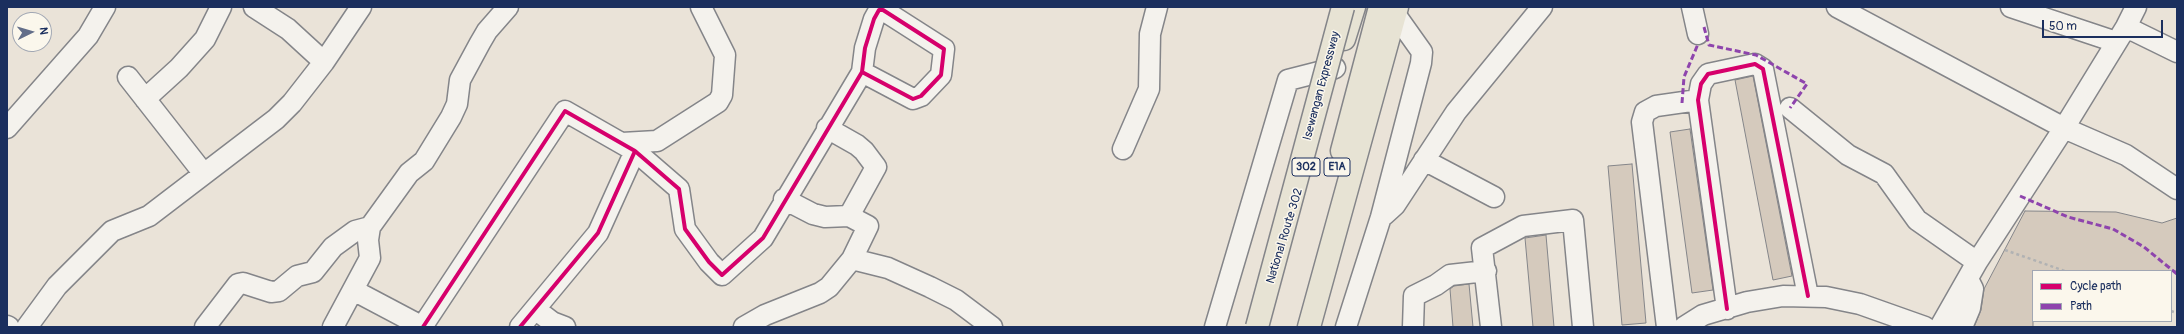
<!DOCTYPE html>
<html>
<head>
<meta charset="utf-8">
<style>
	body { margin:0 }
	#map { position:relative; width:2184px; height:334px; overflow:hidden; background:#eae3d8; font-family:Pangolin,sans-serif }
	canvas { display:block }
	.frame { position:absolute; inset:0; border:8px solid #1b2f5e; pointer-events:none }
	.legend { position:absolute; left:2032px; top:270px; width:140px; height:52px; box-sizing:border-box; background:#fbf7ec; border:1px solid #a1a7b3; margin:0; padding:5px 7px; list-style:none; font-size:12px; color:#1b2f5e }
	.legend li { display:flex; align-items:center; gap:8px; height:20px }
	.legend b { width:20px; border:1px solid #a1a7b3 }
	.north { position:absolute; left:12px; top:12px; width:40px; height:40px; box-sizing:border-box; background:#fbf7ec; border:1px solid #a1a7b3; border-radius:50%; rotate:85deg; font-size:11px; font-weight:700; line-height:16px; text-align:center; color:#1b2f5e }
	.north::after { content:''; display:block; margin:auto; width:14px; height:18px; background:#636e89; clip-path:polygon(50% 0,100% 100%,50% 72%,0 100%) }
	.scale { position:absolute; left:2042px; top:20px; width:121px; height:18px; box-sizing:border-box; border:2px solid #1b2f5e; border-top:0; padding-left:5px; font-size:12px; line-height:14px; white-space:nowrap; color:#1b2f5e; -webkit-text-stroke:3px #fbf7ec; paint-order:stroke }
</style>
</head>
<body>
<div id="map">
<canvas width="2184" height="334"></canvas>
<div class="frame"></div>
<ul class="legend">
<li><b style="height:5px;background:#d6006c"></b>Cycle path</li>
<li><b style="height:5px;background:#8e44ad"></b>Path</li>
</ul>
<div class="north">N</div>
<div class="scale">50 m</div>
</div>
<script>
const context = document.querySelector('canvas').getContext('2d');
context.lineJoin = 'round';
function paint(path, color) {
  context.fillStyle = color;
  context.fill(path, 'evenodd');
}
function poly(rows) {
  const path = new Path2D();
  for (const r of rows) {
    path.moveTo(r[0], r[1]);
    for (let i = 2; i < r.length; i += 2) path.lineTo(r[i], r[i + 1]);
  }
  return path;
}
function trace(path, color, width, dash) {
  context.strokeStyle = color;
  context.lineWidth = width;
  context.lineCap = dash ? 'butt' : 'round';
  context.setLineDash(dash || []);
  context.stroke(path);
}
function drawText(font, color, halo, rows, align = 'center') {
  context.font = font + ' Pangolin,sans-serif';
  context.lineWidth = 3;
  context.setLineDash([]);
  context.textBaseline = 'middle';
  context.strokeStyle = halo;
  context.fillStyle = color;
  for (const [text, x, y, turn = 0] of rows) {
    context.save();
    context.translate(x, y);
    context.rotate((+turn || 0) * Math.PI / 180);
    context.textAlign = isNaN(turn) ? turn : align;
    if (halo) context.strokeText(text, 0, 0);
    context.fillText(text, 0, 0);
    context.restore();
  }
}
const building = poly([
	[1753,76,1792,276,1773,280,1735,80,1753,76],
	[1690,129,1713,290,1692,293,1670,132,1690,129],
	[1632,164,1646,323,1622,325,1608,166,1632,164],
	[2025,211,2116,212,2162,223,2177,218,2177,271,2033,271,2033,327,1974,327,1981,310,1984,289,2025,211],
	[1546,235,1554,327,1533,327,1525,238,1546,235],
	[1469,284,1473,327,1453,327,1450,289,1454,286,1469,284]
]);
paint(building, '#d5cabd');
trace(building, '#848589', 1);
const minor = poly([
	[254,7,288,29,324,62],
	[1692,7,1698,34],
	[1837,7,2064,128,2126,155,2177,189],
	[2011,7,2116,42],
	[2126,27,2177,52],
	[128,77,204,174],
	[145,99,179,68,205,39,221,7],
	[1790,108,1848,155,1884,174,1917,220,1977,262],
	[7,128,88,36,105,7],
	[827,128,857,145,864,151,876,167,849,216,868,226,852,259,888,268,930,287,956,300,992,327],
	[622,143,657,141,718,102,722,95,725,55,701,7],
	[1123,149,1149,89,1150,34,1157,7],
	[635,151,679,189,685,229,709,262,722,275,763,238,862,72,865,48,874,19,879,10,883,10,944,49,941,75,921,96,913,99,862,72],
	[1424,160,1494,197],
	[784,199,813,214,825,217,849,216],
	[1384,215,1395,205,1456,112,1542,7],
	[353,290,423,327],
	[535,309,552,322,565,327],
	[1727,309,1698,100,1701,84,1708,74,1755,64,1763,69,1808,296],
	[7,326,9,327],
	[27,327,57,286,112,231,149,216,276,119,292,103,324,62,361,7],
	[205,327,238,284,243,283,271,292,279,291,297,276,313,272,333,247,355,231,370,227],
	[333,327,370,258,368,240,370,227,409,173,424,161,451,117,457,104,460,80,480,43,487,31,508,7],
	[422,327,565,111,635,151,598,233,520,327],
	[744,327,765,315,820,293,829,287,852,259],
	[1215,327,1288,80,1335,68],
	[1346,327,1381,217,1421,63,1422,52,1395,14],
	[1413,327,1414,296,1436,285,1450,275,1486,271],
	[1491,327,1482,248,1523,226,1573,220,1583,327],
	[1667,327,1642,122,1645,112,1656,106,1698,100],
	[1684,327,1703,315,1747,302,1783,296,1826,297,1860,304,1925,327],
	[1940,327,1977,262,2064,128,2126,27,2136,7],
	[1962,327,1970,308,1973,289,1968,279]
]);
const highway = poly([
	[1344,39,1354,7],
	[1342,151,1380,7],
	[1309,327,1397,7]
]);
trace(minor, '#848589', 23);
trace(highway, '#848589', 25);
trace(poly([
	[2005,250,2065,271],
	[2171,311,2177,313]
]), '#b1b2b3', 2.5, [3, 3]);
trace(minor, '#f4f2ed', 20);
trace(highway, '#e7e3d4', 22);
const highwayBridge = poly([
	[1257,327,1343,7]
]);
trace(highwayBridge, '#848589', 25, []);
trace(highwayBridge, '#e7e3d4', 22);
trace(poly([
	[1704,27,1709,45,1756,55,1807,84,1790,108],
	[1682,103,1684,77,1698,44],
	[2020,196,2068,217,2113,229,2144,247,2177,274]
]), '#8e44ad', 3, [6, 3]);
trace(poly([
	[635,151,679,189,685,229,709,262,722,275,763,238,862,72,865,48,874,19,879,10,883,10,944,49,941,75,921,96,913,99,862,72],
	[1727,309,1698,100,1701,84,1708,74,1755,64,1763,69,1808,296],
	[423,327,565,111,635,151,598,233,520,327]
]), '#d6006c', 4);
for (const [x, y, w] of [
	[1306,167,28],
	[1337,167,26]
]) {
  const box = new Path2D();
  box.roundRect(x - w / 2, y - 9, w, 18, 3);
  context.fillStyle = '#fbf7ec';
  context.fill(box);
  trace(box, '#1b2f5e', 1);
}
drawText('bold 11px', '#1b2f5e', null, [
	["302",1306,167],
	["E1A",1337,167]
]);
drawText('12px', '#1b2f5e', '#fbf7ec', [
	["Isewangan Expressway",1322,86,-75],
	["National Route 302",1285,236,-73]
]);
</script>
</body>
</html>
